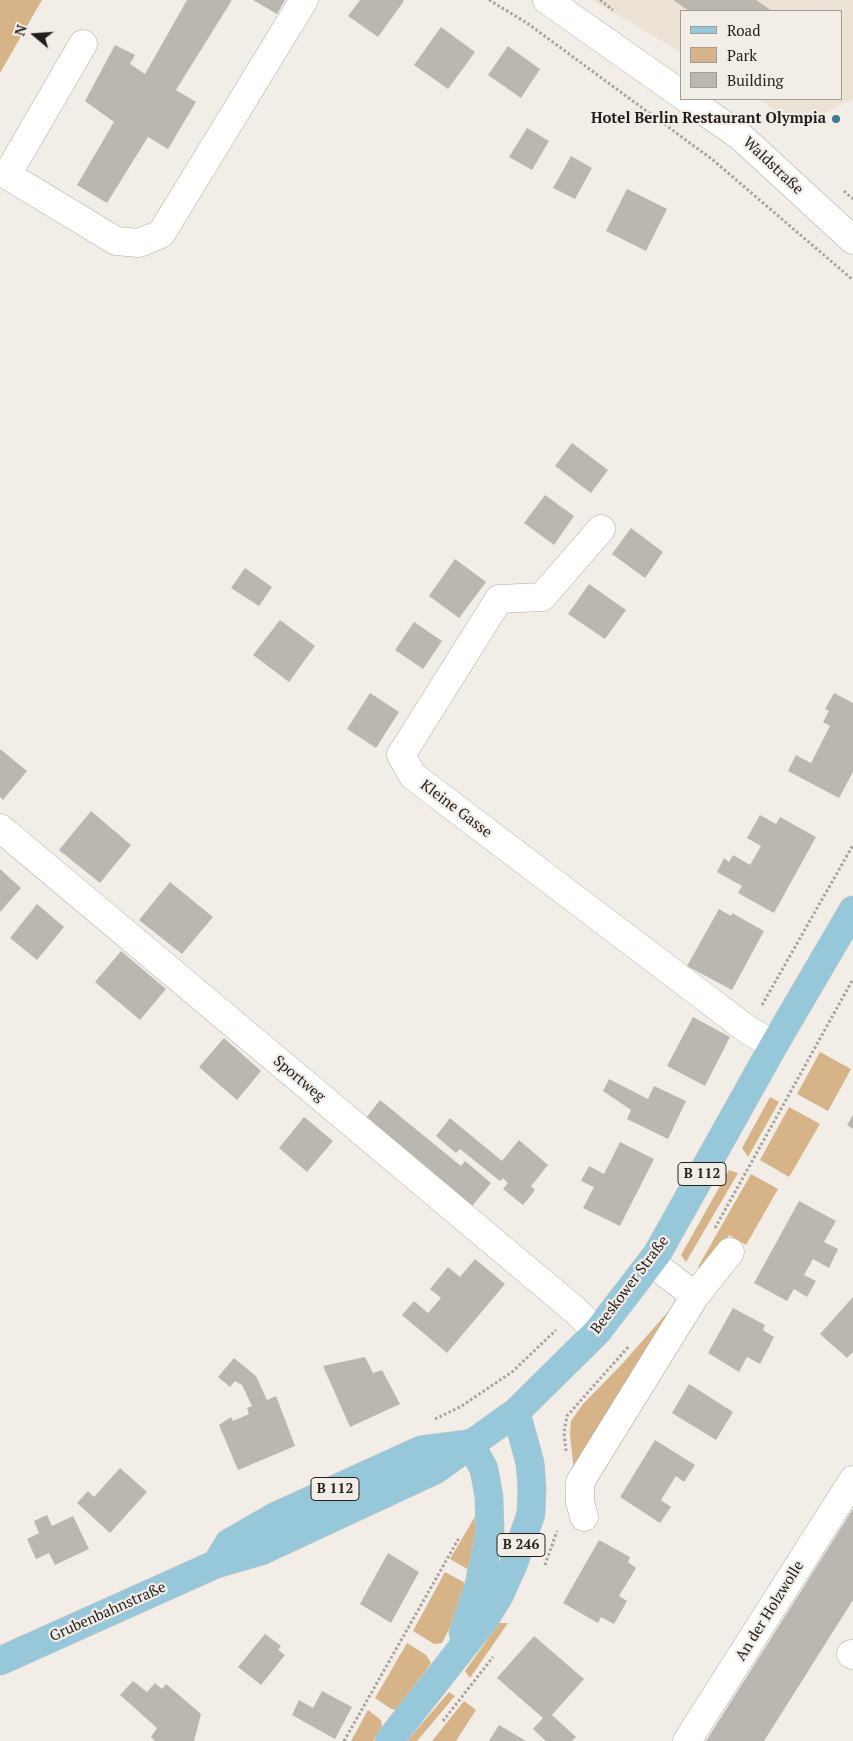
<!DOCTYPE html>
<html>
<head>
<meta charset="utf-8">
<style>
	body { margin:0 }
	#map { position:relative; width:853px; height:1741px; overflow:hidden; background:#f3ede7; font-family:"PT Serif",serif }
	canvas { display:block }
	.legend { position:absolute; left:680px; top:10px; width:162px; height:90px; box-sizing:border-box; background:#f3ede7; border:1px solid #9f9b96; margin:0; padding:6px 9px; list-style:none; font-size:15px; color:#211f1d }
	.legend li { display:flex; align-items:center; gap:10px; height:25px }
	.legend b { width:25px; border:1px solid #9f9b96 }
	.north { position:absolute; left:10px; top:10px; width:50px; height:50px; -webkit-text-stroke:4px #f3ede7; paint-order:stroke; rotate:288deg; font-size:14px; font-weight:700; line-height:20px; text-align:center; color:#211f1d }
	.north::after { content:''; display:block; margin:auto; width:18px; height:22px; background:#211f1d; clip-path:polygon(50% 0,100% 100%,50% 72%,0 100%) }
</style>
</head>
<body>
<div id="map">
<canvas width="853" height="1741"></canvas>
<ul class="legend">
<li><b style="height:6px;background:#96c8da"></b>Road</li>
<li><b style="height:14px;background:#d7b487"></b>Park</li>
<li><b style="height:14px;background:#bbb6b0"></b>Building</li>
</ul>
<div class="north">N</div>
</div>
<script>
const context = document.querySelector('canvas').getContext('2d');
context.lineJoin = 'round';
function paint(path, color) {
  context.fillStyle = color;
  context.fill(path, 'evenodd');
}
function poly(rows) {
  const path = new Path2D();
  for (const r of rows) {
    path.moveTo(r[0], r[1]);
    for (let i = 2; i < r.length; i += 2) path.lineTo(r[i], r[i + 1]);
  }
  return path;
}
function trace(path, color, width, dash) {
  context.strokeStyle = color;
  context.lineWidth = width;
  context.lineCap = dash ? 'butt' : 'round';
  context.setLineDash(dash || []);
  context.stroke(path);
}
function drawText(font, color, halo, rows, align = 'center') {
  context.font = font + ' "PT Serif",serif';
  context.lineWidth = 4.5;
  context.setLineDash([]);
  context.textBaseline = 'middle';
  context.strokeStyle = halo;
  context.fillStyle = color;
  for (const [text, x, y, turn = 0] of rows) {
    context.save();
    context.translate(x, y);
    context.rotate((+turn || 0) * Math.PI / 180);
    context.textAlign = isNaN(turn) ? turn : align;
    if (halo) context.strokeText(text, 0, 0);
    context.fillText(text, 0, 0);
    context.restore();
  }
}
paint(poly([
	[592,0,853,0,853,99,800,125,758,99,842,99,842,11,682,11,682,53]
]), '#ece2d5');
paint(poly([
	[0,0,42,0,0,73],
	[820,1052,851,1069,828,1111,797,1094],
	[770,1097,779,1102,748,1157,742,1148],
	[789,1107,820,1124,789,1177,760,1160],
	[729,1170,738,1173,686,1262,681,1255],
	[751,1174,778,1189,746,1245,729,1235,709,1270,698,1267],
	[673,1306,574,1472,570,1434,571,1421,583,1404,623,1363],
	[480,1508,482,1524,469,1570,450,1559],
	[445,1572,467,1584,467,1594,442,1643,434,1644,413,1631],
	[499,1623,508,1623,470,1678,465,1671],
	[407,1643,426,1655,431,1663,398,1710,391,1709,375,1698],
	[449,1692,455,1696,417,1741,407,1741],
	[464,1701,476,1710,456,1741,432,1741],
	[368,1710,381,1720,382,1727,373,1741,351,1741]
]), '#d7b487');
paint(poly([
	[187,0,232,0,176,90,196,102,168,149,148,137,107,203,77,185,114,122,85,101,115,45,135,55,130,64,145,74],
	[253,0,285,0,277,14],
	[360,0,402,0,404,1,378,37,348,16],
	[673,0,756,0,772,11,689,11],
	[441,27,475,52,448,89,414,65],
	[508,46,540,69,521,98,488,75],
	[527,128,549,141,532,170,509,157],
	[571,156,592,168,575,199,553,188],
	[627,189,667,209,646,251,606,231],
	[572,443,608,470,591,493,555,466],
	[545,495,574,516,554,545,524,523],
	[631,528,663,552,645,578,612,554],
	[455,559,486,582,459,618,429,596],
	[245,568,272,587,259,606,231,588],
	[589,584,626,610,605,639,568,614],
	[280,620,315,646,289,682,253,655],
	[414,622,442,641,423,669,395,650],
	[370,693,399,712,376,748,347,729],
	[834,693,853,703,853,772,839,798,788,771,796,755,811,763,830,726,823,722,829,711,825,709],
	[0,749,27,771,3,800,0,797],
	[91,811,131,845,100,883,59,850],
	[760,815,776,824,780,817,816,837,774,913,738,893,742,886,717,872,724,858,729,862,733,855,750,865,761,846,747,838],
	[0,869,21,888,0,912],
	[170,882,213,917,182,954,139,920],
	[37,904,64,927,37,960,10,938],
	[719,909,731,916,732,913,764,931,732,990,687,966],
	[121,951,166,989,140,1020,95,982],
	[693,1017,730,1037,705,1086,667,1066],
	[224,1038,261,1071,237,1100,199,1067],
	[609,1079,648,1099,654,1086,686,1101,668,1139,627,1119,631,1110,603,1091],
	[380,1100,461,1166,465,1161,491,1183,468,1211,363,1122],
	[853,1115,853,1129,847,1125],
	[304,1117,333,1141,307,1172,279,1148],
	[450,1118,502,1161,519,1140,548,1165,531,1186,535,1190,523,1205,503,1189,508,1183,503,1178,500,1181,460,1149,456,1153,436,1136],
	[620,1142,654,1159,620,1226,583,1208,594,1187,581,1181,589,1166,604,1174],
	[799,1201,836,1221,824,1242,838,1249,829,1268,813,1259,804,1275,816,1281,807,1297,794,1289,787,1301,754,1283],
	[475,1259,505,1284,447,1353,402,1315,414,1301,428,1313,441,1298,430,1289,448,1267,460,1277],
	[853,1297,853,1352,847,1358,820,1334],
	[733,1308,765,1325,763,1330,774,1337,760,1364,747,1357,739,1372,708,1353],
	[365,1357,373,1373,382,1370,400,1404,350,1427,323,1366],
	[234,1358,256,1376,267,1400,276,1396,295,1446,238,1470,219,1425,231,1417,233,1421,249,1414,247,1408,252,1406,242,1385,235,1381,230,1387,218,1377],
	[689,1384,733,1412,716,1440,672,1413],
	[655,1440,695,1465,684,1482,676,1476,661,1500,671,1507,660,1523,620,1497],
	[120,1468,147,1492,110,1533,77,1503,88,1491,94,1497],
	[853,1509,853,1600,764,1741,706,1741],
	[47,1515,52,1526,73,1516,89,1549,55,1565,49,1553,36,1559,27,1539,39,1533,34,1521],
	[599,1540,630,1557,628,1562,636,1568,619,1596,627,1601,614,1624,601,1617,598,1623,563,1603],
	[388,1553,419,1572,391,1623,360,1604],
	[265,1634,281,1646,278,1650,285,1655,261,1685,238,1667],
	[534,1636,584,1679,552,1715,576,1737,572,1741,546,1741,533,1729,543,1718,497,1678],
	[133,1681,147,1692,155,1683,162,1689,166,1684,201,1714,194,1741,155,1741,151,1737,157,1728,120,1695],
	[322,1691,352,1707,335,1739,292,1715,299,1700,313,1708],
	[499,1725,526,1741,489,1741]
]), '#bbb6b0');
const minor = poly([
	[547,0,682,95],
	[83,44,7,175,116,241,139,243,161,234,304,0],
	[687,99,740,136,853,240],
	[601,529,542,597,499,599,401,755,413,776,748,1030,774,1045],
	[0,828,576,1311,597,1332],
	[651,1262,695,1296],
	[584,1517,580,1502,580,1482,695,1296,730,1252],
	[851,1654,853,1655],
	[687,1741,853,1480]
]);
const major = poly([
	[216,1564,229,1543,274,1517,421,1450,468,1444],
	[463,1633,479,1585,490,1532,489,1497,484,1469,470,1443],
	[0,1661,216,1564,261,1551,435,1470,516,1412,597,1332,657,1254,774,1045,853,910],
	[389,1741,484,1620,499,1596,513,1565,531,1514,532,1488,530,1463,516,1412]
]);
trace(minor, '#b0aba5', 29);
trace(major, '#cac9c9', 29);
trace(poly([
	[489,0,527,23,713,160,853,280],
	[600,0,613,10],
	[844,191,853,199],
	[762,1005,853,845],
	[715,1228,853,979],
	[435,1419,460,1407,512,1372,556,1330],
	[566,1451,564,1432,567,1416,629,1346],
	[545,1565,557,1531],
	[443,1721,493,1657],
	[344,1741,459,1538]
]), '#a7a29d', 3, [2.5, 2.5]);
trace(minor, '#fff', 28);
trace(major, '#96c8da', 28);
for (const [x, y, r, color] of [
	[836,119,5,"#3f7c92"]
]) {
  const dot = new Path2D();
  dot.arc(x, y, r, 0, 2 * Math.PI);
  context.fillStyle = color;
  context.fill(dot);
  trace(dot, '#f3ede7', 2);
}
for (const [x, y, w] of [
	[702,1174,48],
	[335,1489,48],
	[521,1545,48]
]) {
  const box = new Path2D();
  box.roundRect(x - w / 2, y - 11.5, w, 23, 4);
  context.fillStyle = '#f3ede7';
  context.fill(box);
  trace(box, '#211f1d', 1);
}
drawText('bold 14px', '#211f1d', null, [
	["B 112",702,1174],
	["B 112",335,1489],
	["B 246",521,1545]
]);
drawText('bold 15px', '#211f1d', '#f3ede7', [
	["Hotel Berlin Restaurant Olympia",826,119]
], 'right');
drawText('15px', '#211f1d', '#f3ede7', [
	["Waldstraße",773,166,43],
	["Kleine Gasse",456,809,37],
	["Sportweg",299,1079,40],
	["Beeskower Straße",630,1285,-53],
	["An der Holzwolle",770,1611,-58],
	["Grubenbahnstraße",108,1612,-24]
]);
</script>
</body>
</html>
